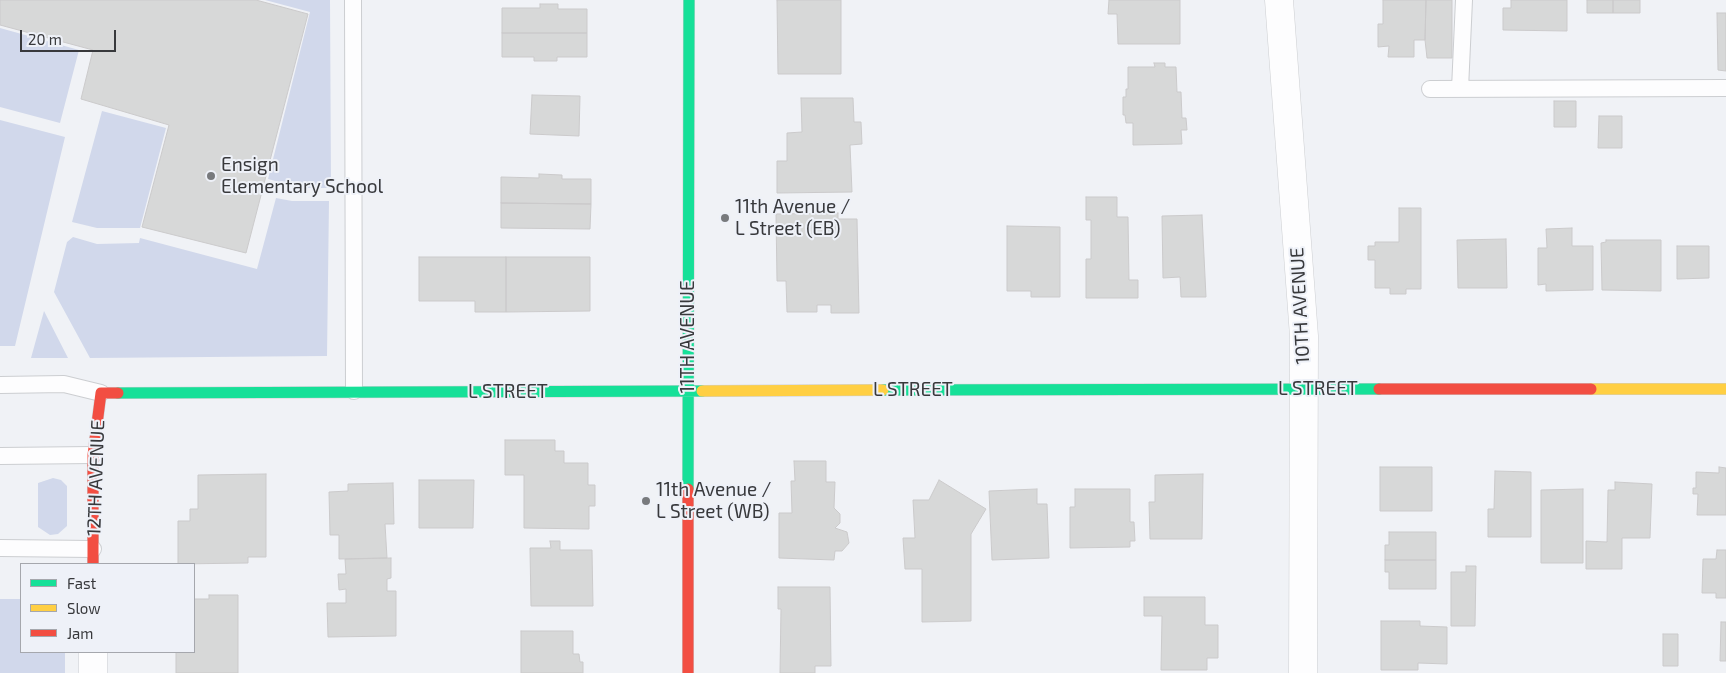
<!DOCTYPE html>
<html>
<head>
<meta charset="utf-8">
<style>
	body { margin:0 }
	#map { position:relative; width:1726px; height:673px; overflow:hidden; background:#f0f2f6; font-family:"Exo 2",sans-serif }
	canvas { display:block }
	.legend { position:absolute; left:20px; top:563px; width:175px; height:90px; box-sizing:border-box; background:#eef1f8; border:1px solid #a5a7ad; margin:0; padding:6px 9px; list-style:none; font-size:15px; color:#38393c }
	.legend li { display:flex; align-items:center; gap:10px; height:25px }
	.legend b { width:25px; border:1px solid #a5a7ad }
	.scale { position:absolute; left:20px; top:30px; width:96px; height:22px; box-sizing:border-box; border:2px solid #38393c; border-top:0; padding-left:6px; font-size:15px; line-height:18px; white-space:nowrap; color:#38393c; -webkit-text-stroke:4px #eef1f8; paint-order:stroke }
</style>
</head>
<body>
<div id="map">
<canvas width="1726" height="673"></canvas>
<ul class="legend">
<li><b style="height:6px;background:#16e098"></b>Fast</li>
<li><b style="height:6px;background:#ffcf43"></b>Slow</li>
<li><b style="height:6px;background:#f24e42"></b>Jam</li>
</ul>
<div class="scale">20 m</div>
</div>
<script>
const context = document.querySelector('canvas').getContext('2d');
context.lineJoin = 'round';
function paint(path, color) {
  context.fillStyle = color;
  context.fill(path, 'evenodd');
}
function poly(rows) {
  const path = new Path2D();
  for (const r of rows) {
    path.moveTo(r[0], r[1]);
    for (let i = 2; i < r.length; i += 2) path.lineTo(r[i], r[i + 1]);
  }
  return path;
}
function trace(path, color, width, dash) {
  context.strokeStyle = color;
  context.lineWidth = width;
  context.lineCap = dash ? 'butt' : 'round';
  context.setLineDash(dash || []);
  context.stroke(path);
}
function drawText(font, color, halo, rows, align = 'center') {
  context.font = font + ' "Exo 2",sans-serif';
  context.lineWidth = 4;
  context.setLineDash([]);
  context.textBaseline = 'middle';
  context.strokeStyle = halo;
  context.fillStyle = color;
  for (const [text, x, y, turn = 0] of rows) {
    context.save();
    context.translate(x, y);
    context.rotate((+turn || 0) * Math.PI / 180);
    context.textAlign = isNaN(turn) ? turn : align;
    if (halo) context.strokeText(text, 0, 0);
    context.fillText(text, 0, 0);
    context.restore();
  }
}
paint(poly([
	[265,0,330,0,331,188,301,188,268,179,310,12],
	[0,28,79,50,60,123,0,107],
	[102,111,166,128,140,228,97,228,72,222],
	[0,120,65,137,15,346,0,346],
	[276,198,292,201,329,201,327,356,90,358,54,292,67,242,73,237,97,244,139,243,140,238,257,269],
	[44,311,68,358,31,358],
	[53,478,61,480,67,486,67,526,58,534,50,535,38,527,38,483],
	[0,599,21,599,21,652,65,652,65,673,0,673]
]), '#d1d8eb');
const building = poly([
	[0,0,256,0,308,14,246,253,142,227,169,125,81,99,93,50,0,25,0,0],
	[777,0,841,0,841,74,778,74,777,0],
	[1109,0,1180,0,1180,44,1118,44,1117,14,1108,14,1109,0],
	[1383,0,1426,0,1425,40,1414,40,1414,57,1388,57,1389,46,1378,47,1378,24,1383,24,1383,0],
	[1426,0,1452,0,1452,58,1427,58,1425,40,1426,0],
	[1511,0,1567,0,1567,31,1503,30,1503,8,1511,8,1511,0],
	[1587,0,1613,0,1613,13,1587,13,1587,0],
	[1613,0,1640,0,1640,13,1613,13,1613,0],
	[540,4,558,4,558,9,587,9,587,33,502,33,502,8,540,8,540,4],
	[1717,13,1726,13,1726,71,1718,70,1717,13],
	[502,33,587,33,587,57,557,57,557,61,534,61,534,57,502,57,502,33],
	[1154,63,1165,63,1165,67,1176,67,1177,92,1181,92,1182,118,1186,118,1187,130,1181,130,1182,144,1133,145,1133,123,1126,123,1125,115,1123,115,1123,97,1126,97,1126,89,1128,89,1128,67,1155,67,1154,63],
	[532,95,580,96,579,136,530,134,532,95],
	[801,98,853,98,854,122,861,122,862,144,850,145,852,192,777,193,777,161,787,161,787,133,802,132,801,98],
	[1554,101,1576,101,1576,127,1554,127,1554,101],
	[1599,116,1622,116,1622,148,1598,148,1599,116],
	[539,174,562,175,562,179,591,179,591,204,501,203,501,177,539,178,539,174],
	[1086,197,1117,197,1117,217,1128,217,1129,280,1138,280,1138,298,1086,298,1086,259,1091,259,1091,220,1086,220,1086,197],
	[501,203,591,204,590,229,501,228,501,203],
	[1399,208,1421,208,1421,289,1406,289,1406,294,1390,294,1390,288,1375,288,1375,260,1368,260,1368,246,1375,246,1375,242,1399,242,1399,208],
	[838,213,838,219,857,219,859,313,831,313,831,305,817,305,817,312,787,312,786,281,777,281,776,214,838,213],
	[1202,215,1206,297,1181,297,1180,277,1163,278,1162,216,1202,215],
	[1007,226,1060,227,1060,297,1031,297,1031,291,1007,291,1007,226],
	[1572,228,1572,246,1593,246,1593,290,1546,291,1546,284,1538,285,1538,248,1547,248,1546,229,1572,228],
	[1506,239,1507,288,1458,288,1457,240,1506,239],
	[1606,240,1661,240,1661,291,1602,290,1601,243,1606,242,1606,240],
	[1677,246,1709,246,1709,278,1677,279,1677,246],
	[419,257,506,257,506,312,475,312,475,301,419,301,419,257],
	[506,257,590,257,590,311,506,312,506,257],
	[505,440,555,440,555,451,564,451,564,463,588,463,588,485,595,485,595,506,589,506,589,529,524,528,524,475,505,475,505,440],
	[794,461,826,461,826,482,835,482,834,508,840,514,840,523,835,528,847,532,849,543,842,551,835,551,834,560,779,558,779,513,792,513,791,481,795,481,794,461],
	[1380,467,1432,467,1432,511,1380,511,1380,467],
	[1719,467,1726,468,1726,515,1697,515,1698,494,1693,494,1693,488,1696,488,1696,472,1719,473,1719,467],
	[1495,471,1531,472,1531,537,1488,537,1488,509,1494,509,1495,471],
	[266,474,266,557,248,557,248,563,178,564,178,521,190,521,190,509,198,509,198,475,266,474],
	[1203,474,1202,539,1150,539,1149,502,1155,502,1155,475,1203,474],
	[419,480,474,480,473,528,419,528,419,480],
	[939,480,986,509,971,534,971,621,922,622,922,569,905,569,903,538,915,538,913,500,929,500,939,480],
	[1615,482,1652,484,1650,538,1622,538,1622,569,1586,569,1586,541,1607,542,1608,490,1615,490,1615,482],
	[393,483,394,524,385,524,387,558,339,559,339,535,330,535,329,492,348,491,348,484,393,483],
	[1037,489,1037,504,1047,504,1049,558,992,560,989,491,1037,489],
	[1075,489,1130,489,1130,522,1134,522,1135,541,1130,541,1130,547,1070,548,1070,507,1075,507,1075,489],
	[1583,489,1583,563,1541,563,1541,490,1583,489],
	[1389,532,1436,532,1436,560,1385,560,1385,545,1389,545,1389,532],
	[550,541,560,541,560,550,592,550,593,606,531,606,530,548,551,548,550,541],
	[1717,550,1726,550,1726,598,1716,598,1716,593,1702,593,1703,559,1716,559,1717,550],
	[391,558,391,578,387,579,387,591,396,591,396,636,328,637,327,603,346,603,346,589,339,590,338,574,346,574,345,559,391,558],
	[1385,560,1436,560,1436,589,1389,589,1389,572,1385,572,1385,560],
	[1466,566,1476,566,1475,626,1451,626,1451,572,1466,572,1466,566],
	[778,587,830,587,831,666,815,666,815,673,780,673,781,609,778,609,778,587],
	[209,595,238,595,238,673,176,673,176,652,194,652,194,599,209,599,209,595],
	[1144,597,1205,597,1205,625,1218,625,1218,658,1207,658,1207,670,1161,670,1162,616,1144,616,1144,597],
	[1381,621,1420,621,1420,626,1447,627,1447,664,1418,663,1418,670,1381,670,1381,621],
	[1721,622,1726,622,1726,661,1720,661,1721,622],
	[521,631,573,631,573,654,579,654,580,662,583,662,583,673,521,673,521,631],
	[1663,634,1678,634,1678,666,1663,666,1663,634]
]);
paint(building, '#d7d8d8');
trace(building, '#cbcacb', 1);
const lane = poly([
	[353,0,354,391],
	[1430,89,1726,88],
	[1460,89,1464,0],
	[0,385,64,384,101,393],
	[0,456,93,455],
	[0,548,93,549]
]);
const street = poly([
	[1279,0,1304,336,1303,673],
	[93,652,93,673]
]);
const fast = poly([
	[883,390,1379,389],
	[118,393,702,391],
	[688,489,689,0]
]);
const slow = poly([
	[1591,389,1726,389],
	[702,391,883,390]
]);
const jam = poly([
	[1379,389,1591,389],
	[93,564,93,455,101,393,118,393],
	[688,673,688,489]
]);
trace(lane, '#ccced1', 18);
trace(street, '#ccced1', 29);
trace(fast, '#ccced1', 12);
trace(slow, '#ccced1', 12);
trace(jam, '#ccced1', 12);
trace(lane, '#fdfdfe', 16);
trace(street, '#fdfdfe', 28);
trace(fast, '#16e098', 11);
trace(slow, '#ffcf43', 11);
trace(jam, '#f24e42', 11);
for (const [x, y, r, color] of [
	[211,176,5,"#787a7d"],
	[725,218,5,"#787a7d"],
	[646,501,5,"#787a7d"]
]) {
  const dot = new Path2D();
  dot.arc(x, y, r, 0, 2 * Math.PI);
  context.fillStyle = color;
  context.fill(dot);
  trace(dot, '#eef1f8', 2);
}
drawText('19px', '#38393c', '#eef1f8', [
	["Ensign",221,165],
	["Elementary School",221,187],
	["11th Avenue /",735,207],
	["L Street (EB)",735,229],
	["11th Avenue /",656,490],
	["L Street (WB)",656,512]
], 'left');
drawText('19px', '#38393c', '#eef1f8', [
	["10TH AVENUE",1300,306,-93],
	["11TH AVENUE",688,337,-90],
	["L STREET",1318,389],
	["L STREET",913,390],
	["L STREET",508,392],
	["12TH AVENUE",96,478,-88]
]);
</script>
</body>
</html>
